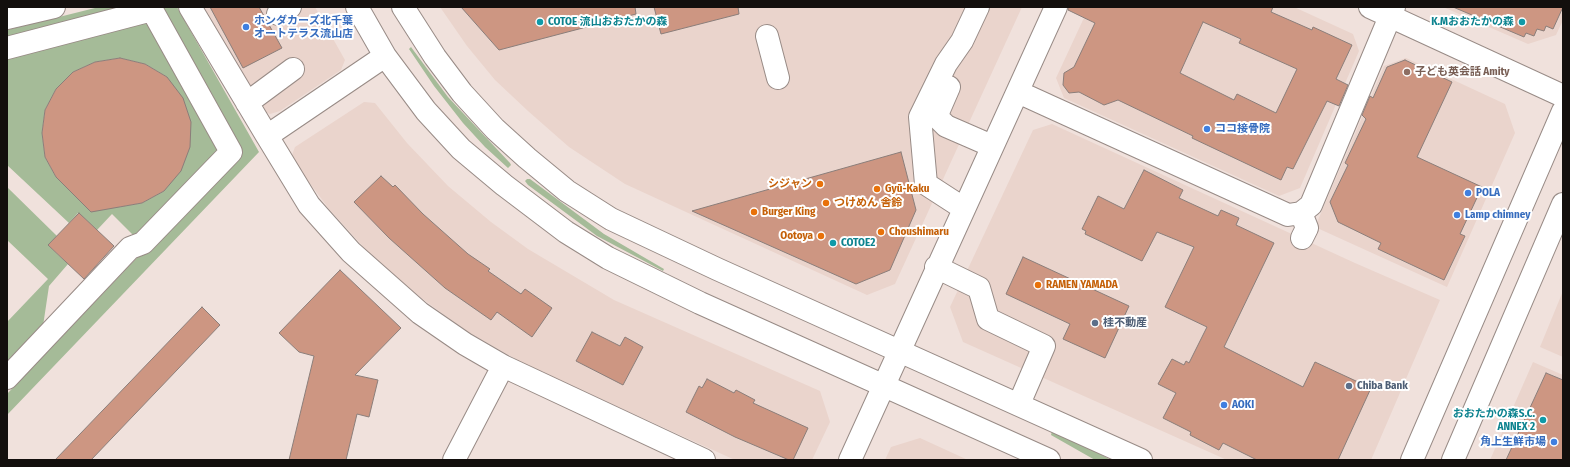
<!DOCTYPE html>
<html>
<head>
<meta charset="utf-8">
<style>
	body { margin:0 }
	#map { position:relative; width:1570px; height:467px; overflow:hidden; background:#f0e1dc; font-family:"Fira Sans Condensed",sans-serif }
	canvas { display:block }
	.frame { position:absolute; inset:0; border:8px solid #130f0d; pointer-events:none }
</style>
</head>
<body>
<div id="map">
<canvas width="1570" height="467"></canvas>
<div class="frame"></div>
</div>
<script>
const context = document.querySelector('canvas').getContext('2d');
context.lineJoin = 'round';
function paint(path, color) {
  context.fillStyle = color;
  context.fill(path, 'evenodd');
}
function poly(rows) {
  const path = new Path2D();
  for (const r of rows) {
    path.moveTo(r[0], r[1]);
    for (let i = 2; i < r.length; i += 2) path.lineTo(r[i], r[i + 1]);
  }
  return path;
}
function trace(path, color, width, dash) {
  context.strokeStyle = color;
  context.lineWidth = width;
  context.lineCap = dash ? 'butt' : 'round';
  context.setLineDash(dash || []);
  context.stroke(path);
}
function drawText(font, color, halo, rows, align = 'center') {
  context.font = font + ' "Fira Sans Condensed","Noto Sans JP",sans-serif';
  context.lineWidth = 4;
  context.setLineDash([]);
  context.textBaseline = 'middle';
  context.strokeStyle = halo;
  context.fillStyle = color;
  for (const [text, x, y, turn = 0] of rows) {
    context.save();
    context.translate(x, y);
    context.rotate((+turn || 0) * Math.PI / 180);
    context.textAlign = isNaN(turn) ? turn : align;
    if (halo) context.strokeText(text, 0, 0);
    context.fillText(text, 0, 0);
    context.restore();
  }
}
paint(poly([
	[203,7,315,7,345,60,341,70,280,111,270,114,265,112],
	[440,7,1022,7,895,284,867,295,625,184,569,147,528,111,495,80,467,46],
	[1089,7,1294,7,1353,34,1359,51,1300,188,1279,196,1064,98,1056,78],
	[1443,7,1563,7,1563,20,1556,35,1528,44],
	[1406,58,1505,104,1515,133,1447,287,1315,227,1384,66],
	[364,102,375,103,407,143,448,186,491,222,528,249,614,300,820,391,830,422,812,460,735,460,528,366,466,331,420,297,368,252,329,209,291,158,295,147],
	[1052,124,1355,263,1440,300,1371,460,1227,460,963,342,950,307,1033,130],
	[1563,291,1563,357,1540,347],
	[1533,362,1563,375,1563,460,1490,460],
	[920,438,968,460,885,460,891,447]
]), '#ead4cc');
paint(poly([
	[99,7,142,7,7,41,7,30],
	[155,7,177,7,259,152,7,415,7,394,237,153],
	[138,20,155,28,218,139,216,159,137,239,112,214,97,230,78,213,69,223,7,165,7,55],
	[120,58,145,64,167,77,164,191,142,203,118,207,95,204,73,194,56,177,45,157,42,133,45,110,56,89,73,72,95,62],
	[411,47,448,97,510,163,511,165,508,168,485,147,463,123,434,86,409,49],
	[527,179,530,179,604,234,664,269,663,271,597,236,528,185,525,181],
	[7,187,57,236,48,245,68,264,49,286,43,326,7,363,7,322,48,279,7,240],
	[1052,431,1096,452,1111,460,1095,460,1051,435]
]), '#a5bb98');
const building = poly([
	[210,7,259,7,282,48,243,68,210,7],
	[461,7,635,7,636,14,499,50,461,7],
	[654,7,738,7,739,14,661,34,654,7],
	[1068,7,1273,7,1271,12,1312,30,1313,27,1352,45,1336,79,1348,85,1339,106,1327,101,1293,169,1287,167,1281,180,1192,138,1193,136,1118,100,1104,105,1079,92,1069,93,1063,85,1064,73,1074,67,1095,23,1068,10,1068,7],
	[1203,22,1241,39,1239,43,1297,69,1276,113,1237,94,1234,100,1180,73,1203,22],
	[1453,7,1563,7,1553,29,1546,26,1544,31,1537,29,1534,36,1526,33,1524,37,1453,7],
	[120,58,145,64,167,77,183,98,191,122,190,147,181,171,164,191,142,203,91,212,56,177,45,157,42,133,45,110,56,89,73,72,95,62,120,58],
	[1405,60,1452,82,1417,157,1482,187,1460,234,1465,236,1444,280,1378,249,1381,243,1338,222,1330,202,1348,165,1345,163,1366,119,1362,115,1370,96,1373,98,1387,67,1405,60],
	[901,152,916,210,890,270,856,284,692,211,901,152],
	[1144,170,1183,190,1179,198,1218,216,1221,210,1239,218,1236,225,1274,243,1224,347,1303,387,1315,362,1371,388,1338,460,1257,460,1223,443,1219,450,1190,435,1191,432,1163,418,1176,393,1158,384,1172,359,1184,365,1186,361,1189,363,1207,327,1165,307,1194,247,1157,232,1142,261,1085,234,1086,231,1082,229,1098,196,1124,209,1144,170],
	[381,176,393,187,395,185,423,214,468,254,490,269,488,271,521,294,525,289,552,308,532,337,497,312,491,320,445,288,389,238,354,202,381,176],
	[79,213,114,246,84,279,48,245,79,213],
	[1023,257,1129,306,1105,358,1063,339,1070,324,1006,294,1023,257],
	[340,270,401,328,355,375,378,380,369,417,357,414,346,460,289,460,314,356,299,352,279,333,340,270],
	[202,307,220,325,91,460,55,460,202,307],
	[592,332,620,346,625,337,643,347,623,385,576,361,592,332],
	[1546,373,1563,380,1563,460,1506,460,1546,373],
	[707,379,734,393,736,390,755,400,753,403,808,428,793,460,789,460,735,437,686,412,699,386,702,388,707,379]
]);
paint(building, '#cd9682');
trace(building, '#8b7e7a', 1);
const minor = poly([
	[190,7,267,136,385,56],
	[357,7,385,56,426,111,461,149,504,185,566,232,608,258,700,303,1049,460],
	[403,7,435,57,462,93,495,129,527,158,567,191,611,219,717,269,1141,460],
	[1370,7,1563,96],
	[278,14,290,7],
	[7,18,54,7],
	[767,36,778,78],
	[7,48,152,10,231,152,143,243,130,248,7,378],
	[949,87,939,110,938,118,946,126,992,146],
	[1018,92,1288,215,1301,213,1311,205,1394,7],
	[247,103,293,69],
	[267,136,309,205,351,252,420,313,465,344,503,366,704,460],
	[963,208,926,184,920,117,946,64,962,41,978,7],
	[1301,213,1307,228,1302,238],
	[936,267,979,288,988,319,1044,346,1019,404],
	[454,460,503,366],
	[850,460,1056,7],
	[1412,460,1563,111],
	[1453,460,1563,204]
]);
trace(minor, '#988b86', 24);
trace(minor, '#fff', 22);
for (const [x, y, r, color] of [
	[540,22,4,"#0f9aa8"],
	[1522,22,4,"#0f9aa8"],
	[246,27,4,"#3f7fe0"],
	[1407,72,4,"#8d6e63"],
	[1207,129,4,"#3f7fe0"],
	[820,184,4,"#e8710a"],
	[877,189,4,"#e8710a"],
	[1468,193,4,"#3f7fe0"],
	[826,203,4,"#e8710a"],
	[754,212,4,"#e8710a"],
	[1457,215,4,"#3f7fe0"],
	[881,232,4,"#e8710a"],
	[821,236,4,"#e8710a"],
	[833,243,4,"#0f9aa8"],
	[1038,285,4,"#e8710a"],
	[1095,323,4,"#5c6f8a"],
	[1349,386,4,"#5c6f8a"],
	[1224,405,4,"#3f7fe0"],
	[1543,420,4,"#0f9aa8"],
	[1554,442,4,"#3f7fe0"]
]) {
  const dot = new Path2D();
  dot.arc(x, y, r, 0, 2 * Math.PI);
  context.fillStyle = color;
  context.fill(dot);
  trace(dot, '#fff', 1.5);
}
drawText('bold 11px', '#366cbe', '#fff', [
	["ホンダカーズ北千葉",254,21],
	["オートテラス流山店",254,34],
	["ココ接骨院",1215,129],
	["POLA",1476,193],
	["Lamp chimney",1465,215],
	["AOKI",1232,405],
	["角上生鮮市場",1546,442,"right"]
], 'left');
drawText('bold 11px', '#0d838f', '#fff', [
	["COTOE 流山おおたかの森",548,22],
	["K.Mおおたかの森",1514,22,"right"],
	["COTOE2",841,243],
	["おおたかの森S.C.",1535,414,"right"],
	["ANNEX 2",1535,427,"right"]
], 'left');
drawText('bold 11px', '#785e54', '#fff', [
	["子ども英会話 Amity",1415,72]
], 'left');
drawText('bold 11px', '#c56008', '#fff', [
	["シジャン",812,184,"right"],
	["Gyū-Kaku",885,189],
	["つけめん 舎鈴",834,203],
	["Burger King",762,212],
	["Choushimaru",889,232],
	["Ootoya",813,236,"right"],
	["RAMEN YAMADA",1046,285]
], 'left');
drawText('bold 11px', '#4e5e75', '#fff', [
	["桂不動産",1103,323],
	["Chiba Bank",1357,386]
], 'left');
</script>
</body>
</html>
